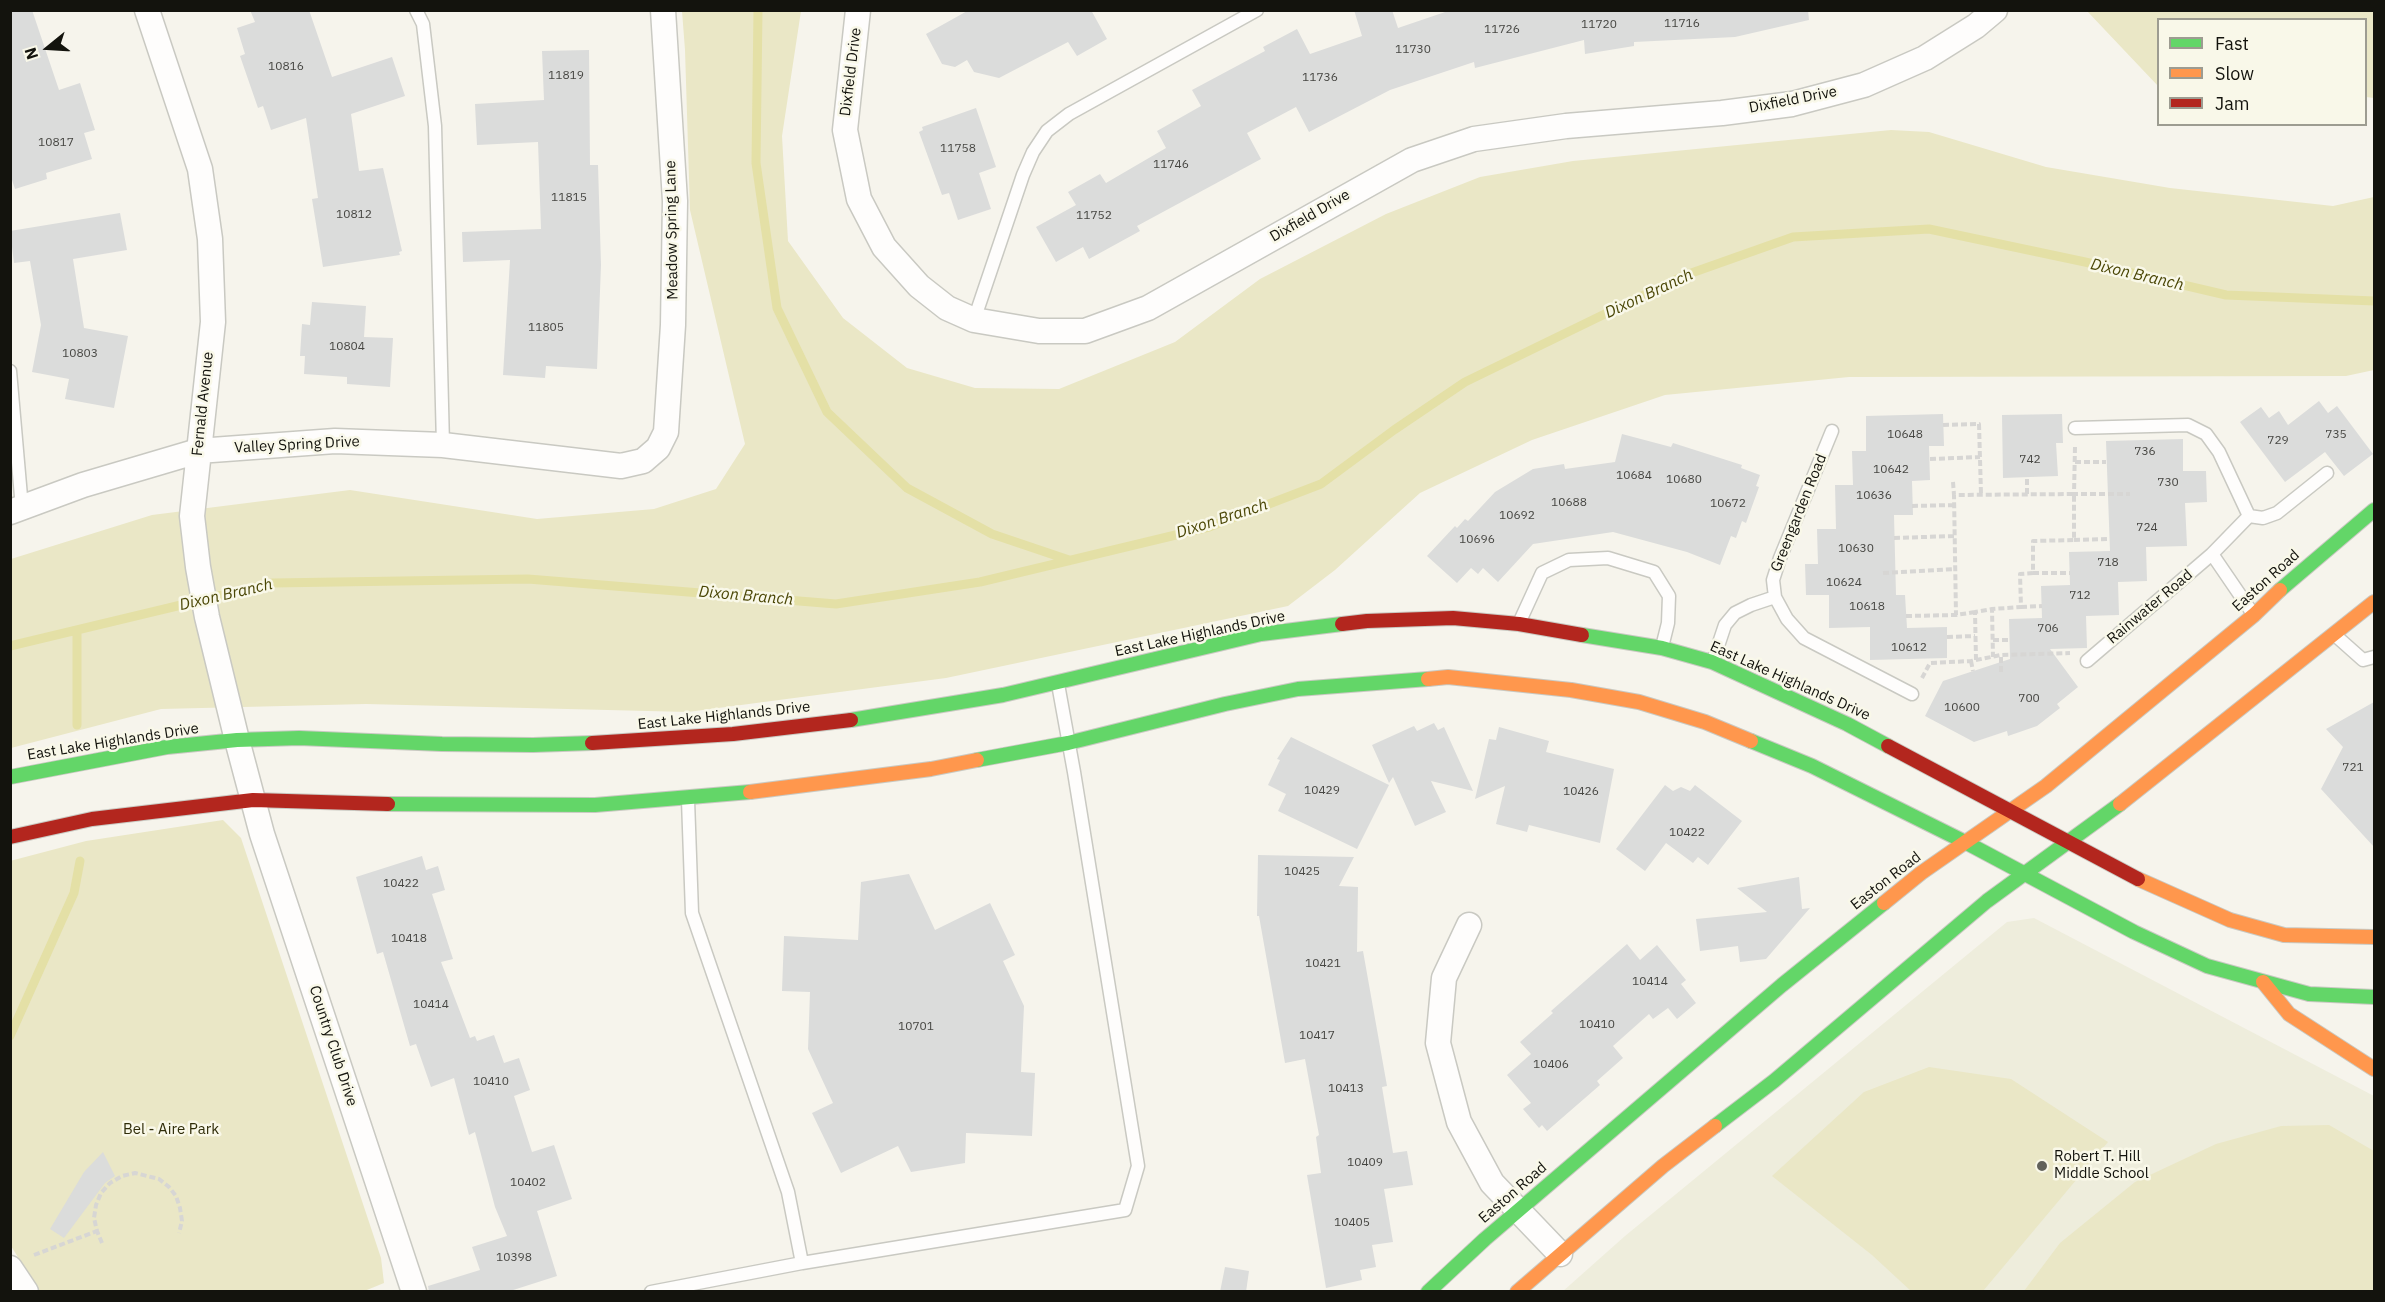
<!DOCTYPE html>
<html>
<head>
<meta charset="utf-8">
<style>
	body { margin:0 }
	#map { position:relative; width:2385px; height:1302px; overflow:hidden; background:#f6f4ec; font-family:"IBM Plex Sans",sans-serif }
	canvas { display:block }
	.frame { position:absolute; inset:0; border:12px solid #13130d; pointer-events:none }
	.legend { position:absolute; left:2157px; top:18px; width:210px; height:108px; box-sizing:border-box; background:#f9f8e9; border:2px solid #9d9c91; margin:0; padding:8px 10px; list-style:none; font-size:18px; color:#13130d }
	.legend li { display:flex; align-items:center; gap:12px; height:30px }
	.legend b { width:30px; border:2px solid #9d9c91 }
	.north { position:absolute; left:18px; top:18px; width:60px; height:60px; -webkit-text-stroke:4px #f9f8e9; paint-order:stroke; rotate:252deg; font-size:16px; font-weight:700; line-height:24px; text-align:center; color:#13130d }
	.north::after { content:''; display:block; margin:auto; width:21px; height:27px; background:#13130d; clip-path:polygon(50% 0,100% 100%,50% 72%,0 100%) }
</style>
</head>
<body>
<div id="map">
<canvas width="2385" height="1302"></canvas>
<div class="frame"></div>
<ul class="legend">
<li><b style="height:8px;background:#63d668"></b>Fast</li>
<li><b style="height:8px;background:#ff974d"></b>Slow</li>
<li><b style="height:8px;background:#b3261e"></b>Jam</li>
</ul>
<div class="north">N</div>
</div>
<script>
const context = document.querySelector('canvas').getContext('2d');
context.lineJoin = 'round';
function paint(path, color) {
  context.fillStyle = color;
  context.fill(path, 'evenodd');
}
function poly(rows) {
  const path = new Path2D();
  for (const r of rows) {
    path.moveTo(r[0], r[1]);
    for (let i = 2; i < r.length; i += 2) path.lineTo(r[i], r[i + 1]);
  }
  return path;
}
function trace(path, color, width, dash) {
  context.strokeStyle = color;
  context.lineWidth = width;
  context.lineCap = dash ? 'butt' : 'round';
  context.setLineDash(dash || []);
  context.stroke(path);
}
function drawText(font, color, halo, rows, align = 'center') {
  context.font = font + ' "IBM Plex Sans",sans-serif';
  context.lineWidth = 5;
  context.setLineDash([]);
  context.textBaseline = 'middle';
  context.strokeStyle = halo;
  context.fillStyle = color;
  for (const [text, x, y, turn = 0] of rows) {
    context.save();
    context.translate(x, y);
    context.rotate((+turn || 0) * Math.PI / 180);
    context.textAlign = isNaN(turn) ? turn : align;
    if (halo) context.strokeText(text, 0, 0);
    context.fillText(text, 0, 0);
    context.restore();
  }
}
paint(poly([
	[2034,918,2374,1096,2374,1291,1562,1292,1625,1236,2007,922]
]), '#eeeddc');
paint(poly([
	[682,11,801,11,782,136,788,241,843,318,907,368,975,388,1059,389,1175,342,1260,279,1386,214,1480,177,1573,161,1891,130,1929,132,2046,167,2170,188,2333,206,2374,197,2374,370,2346,376,1849,377,1665,395,1532,440,1420,493,1335,570,1288,606,946,678,688,712,366,704,161,709,11,748,11,559,152,515,350,490,537,519,654,509,716,489,745,444,690,210,685,50],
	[2087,11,2374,11,2374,98,2366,97,2366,20,2158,20,2158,86],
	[223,820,241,838,381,1258,384,1283,362,1292,39,1291,11,1246,10,861,86,841],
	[1929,1067,2011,1079,2108,1142,1983,1291,1911,1291,1872,1255,1772,1176,1864,1092],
	[2329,1125,2374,1151,2374,1291,2024,1291,2060,1243,2135,1182,2216,1144,2281,1126]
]), '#eae7c6');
trace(poly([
	[758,10,756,163,777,308,827,412,907,488,992,534,1069,560],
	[10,646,273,583,528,579,836,604,980,582,1209,527,1321,484,1394,430,1465,382,1683,276,1793,237,1929,229,2085,262,2226,295,2374,301],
	[77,725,77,630],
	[10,1036,74,893,80,861]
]), '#e4e0a6', 9);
paint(poly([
	[10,10,32,10,59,90,80,83,95,130,84,133,92,159,46,173,47,179,15,189,10,174],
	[250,10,309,10,332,77,392,57,405,96,351,114,359,171,383,168,402,251,399,252,400,255,323,267,312,199,318,198,306,118,271,130,263,106,258,108,240,56,245,54,237,28,255,22],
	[969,10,1091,10,1107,39,1077,56,1068,42,999,78,974,72,967,60,955,67,942,64,926,34],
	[1354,10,1392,10,1398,28,1451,10,1808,10,1809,20,1735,37,1634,42,1634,46,1585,54,1584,40,1475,68,1474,62,1390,90,1309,132,1296,107,1247,133,1261,159,1137,226,1140,231,1089,259,1083,247,1056,262,1036,227,1076,205,1068,192,1100,174,1106,183,1166,148,1157,131,1201,106,1192,90,1265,51,1263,47,1297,29,1310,54,1362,36],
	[589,50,590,165,598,165,601,265,597,369,546,366,545,378,503,375,510,260,463,262,462,232,541,229,538,142,477,145,475,104,544,100,542,51],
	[976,108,996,167,979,173,991,209,958,220,949,193,942,195,919,132,923,130,922,127],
	[120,213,127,250,73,259,84,328,128,336,114,408,65,399,69,379,32,372,41,325,30,261,14,263,10,231],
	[312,302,366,306,364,337,393,338,390,387,347,384,347,377,304,374,305,356,300,356,302,324,310,325],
	[2319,401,2328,413,2337,406,2373,454,2344,476,2325,452,2285,482,2240,422,2261,407,2269,418,2279,411,2288,425],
	[1943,414,1944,446,1929,446,1930,480,1912,481,1913,515,1894,515,1896,595,1905,595,1907,628,1947,627,1947,658,1870,660,1870,627,1829,628,1829,595,1806,595,1805,564,1818,564,1817,529,1836,529,1835,485,1853,485,1852,451,1866,451,1866,416],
	[2062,414,2063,443,2056,443,2058,476,2003,478,2002,415],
	[1622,434,1671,447,1673,443,1742,465,1741,468,1760,475,1756,486,1759,487,1746,523,1742,521,1736,538,1731,536,1720,565,1687,552,1613,532,1533,544,1498,582,1483,568,1478,574,1471,568,1457,583,1427,556,1455,526,1457,528,1465,519,1468,521,1495,492,1533,469,1564,464,1565,469,1615,462],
	[2183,439,2183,471,2206,471,2207,502,2185,503,2187,546,2146,547,2147,581,2118,582,2119,615,2086,616,2087,648,2050,649,2078,687,2057,704,2060,708,2037,726,2008,736,2007,731,1974,742,1925,716,1943,681,2010,659,2009,619,2042,618,2041,586,2070,585,2069,552,2110,551,2106,441],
	[2374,702,2374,847,2321,789,2343,747,2326,729],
	[1434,723,1438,730,1444,727,1473,791,1431,781,1446,812,1415,826,1393,777,1389,783,1372,745,1414,726,1417,731],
	[1499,727,1549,741,1546,752,1614,769,1600,843,1529,825,1527,832,1496,824,1505,786,1475,799,1489,739,1496,740],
	[1291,737,1389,785,1357,849,1278,811,1286,794,1268,785,1280,760,1277,759],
	[1665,785,1673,791,1681,787,1690,791,1695,785,1742,821,1708,865,1698,857,1693,863,1666,843,1645,871,1616,849],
	[1258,855,1354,857,1339,886,1358,887,1357,952,1363,951,1387,1086,1382,1087,1393,1153,1407,1151,1413,1185,1384,1189,1393,1242,1372,1245,1376,1267,1360,1270,1362,1280,1326,1288,1307,1175,1321,1173,1316,1137,1319,1135,1305,1059,1285,1063,1259,916,1257,916],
	[422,856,426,870,438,866,445,890,432,894,453,959,441,962,470,1038,475,1036,477,1041,494,1035,504,1063,519,1058,530,1090,514,1096,532,1152,554,1145,572,1199,537,1211,557,1276,507,1292,429,1292,428,1286,480,1270,472,1247,507,1236,495,1207,475,1132,469,1135,454,1078,431,1087,416,1044,410,1046,383,952,377,954,356,877],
	[909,874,935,930,990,903,1015,955,1003,961,1024,1006,1021,1072,1035,1073,1032,1136,966,1133,965,1163,911,1172,898,1146,841,1173,812,1113,833,1103,808,1049,810,992,782,991,784,936,858,940,861,882],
	[1799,877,1802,909,1810,908,1766,959,1740,962,1738,946,1700,951,1696,919,1767,912,1737,888],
	[1627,944,1640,960,1657,945,1686,980,1681,984,1696,1003,1677,1019,1668,1008,1653,1019,1649,1014,1613,1046,1623,1058,1597,1081,1600,1085,1547,1131,1542,1125,1539,1128,1523,1109,1531,1103,1507,1075,1531,1054,1520,1042,1553,1013,1551,1011],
	[103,1152,115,1176,105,1183,64,1238,50,1229,84,1172],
	[1225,1267,1249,1271,1246,1292,1220,1292]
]), '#dbdcdb');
const lane = poly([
	[416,10,423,24,435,126,443,445],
	[974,320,1023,175,1033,152,1047,131,1069,114,1257,10],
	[10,371,22,508],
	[2075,428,2188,425,2206,434,2219,452,2249,516,2212,554],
	[2249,516,2263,518,2277,513,2327,473],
	[1775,597,1787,619,1804,638,1912,694],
	[1520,621,1542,573,1569,560,1608,558,1654,572,1669,596,1668,623,1662,647],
	[2336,636,2363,660,2374,657],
	[1713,661,1725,625,1735,613,1751,605,1775,597,1773,580,1780,558,1832,431],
	[2087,661,2212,554,2253,614],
	[688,800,692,913,788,1192,802,1263],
	[651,1292,802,1263,1125,1210,1138,1166,1074,772,1058,684]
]);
const street = poly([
	[147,10,200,169,210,239,213,322,192,516,198,567,207,617,237,740,262,834,414,1292],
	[858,10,845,130,859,199,884,247,919,286,947,308,974,320,1039,331,1085,331,1148,308,1412,160,1474,139,1566,126,1722,113,1792,104,1864,85,1925,58,1976,26,1995,10],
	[10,512,83,485,198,451,335,441,443,445,621,466,643,461,658,448,666,432,673,325,675,201,663,10],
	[1469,925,1444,978,1438,1043,1459,1122,1492,1183,1560,1254],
	[10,1268,26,1292]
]);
const fast = poly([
	[2280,590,2374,510],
	[1582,635,1662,648,1712,662,1847,724,1888,746],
	[851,720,1003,695,1261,634,1342,624],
	[1751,741,1812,766,1965,842,2134,932,2207,966,2309,994,2374,997],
	[977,760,1068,743,1225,704,1298,689,1428,679],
	[10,777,167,747,237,740,299,738,442,744,533,745,592,743],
	[388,804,595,805,750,792],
	[1715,1126,1774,1081,1987,901,2120,804],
	[1428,1292,1485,1239,1782,985,1884,903]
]);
const slow = poly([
	[1428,679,1448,677,1571,690,1639,702,1705,722,1751,741],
	[750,792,931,769,977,760],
	[2120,804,2374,602],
	[2138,879,2230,920,2284,935,2374,937],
	[1884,903,1921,873,2046,786,2254,615,2280,590],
	[2263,982,2289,1014,2374,1069],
	[1517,1292,1663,1166,1715,1126]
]);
const jam = poly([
	[1342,624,1367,621,1453,618,1519,624,1582,635],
	[592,743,733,734,851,720],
	[1888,746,2138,879],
	[10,837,92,819,253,800,388,804]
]);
trace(lane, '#c9c9c2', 15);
trace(street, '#c9c9c2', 27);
trace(fast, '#c9c9c2', 16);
trace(slow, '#c9c9c2', 16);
trace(jam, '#c9c9c2', 16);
trace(poly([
	[1943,425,1979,424,1981,494],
	[2075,447,2074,494,2130,494],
	[1930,459,1980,457],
	[2075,462,2106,462],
	[1953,482,1954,495],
	[2027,494,2027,477],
	[1912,506,1954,505],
	[1894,538,1954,536],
	[2074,540,2109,539],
	[1883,573,1955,569],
	[2033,573,2070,573],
	[2021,607,2042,606],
	[1975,612,1956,615,1954,495,2074,494,2074,540,2033,541,2033,573,2020,574,2021,607,1992,609],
	[1906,616,1956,615],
	[1947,637,1975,636],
	[1993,640,2009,640],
	[1976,660,1975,612,1992,609,1993,657],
	[1971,661,1973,671],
	[2001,672,2001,655],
	[1922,678,1930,663,1971,661,2001,655,2070,653],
	[102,1243,97,1231,94,1218,96,1205,101,1193,110,1183,122,1176,135,1173,159,1179,169,1187,176,1196,180,1208,182,1221,179,1233],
	[34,1255,97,1231]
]), '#d7d6d4', 4, [6, 3]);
trace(lane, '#fefdfc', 12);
trace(street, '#fefdfc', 24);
trace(fast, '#63d668', 14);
trace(slow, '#ff974d', 14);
trace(jam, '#b3261e', 14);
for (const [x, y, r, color] of [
	[2042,1166,6,"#62625b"]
]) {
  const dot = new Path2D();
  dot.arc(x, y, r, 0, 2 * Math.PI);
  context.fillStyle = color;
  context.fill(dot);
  trace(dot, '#f9f8e9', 2);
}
drawText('12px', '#464642', null, [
	["11716",1682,24],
	["11720",1599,25],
	["11726",1502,30],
	["11730",1413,50],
	["10816",286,67],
	["11819",566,76],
	["11736",1320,78],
	["10817",56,143],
	["11758",958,149],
	["11746",1171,165],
	["11815",569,198],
	["10812",354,215],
	["11752",1094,216],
	["11805",546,328],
	["10804",347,347],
	["10803",80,354],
	["10648",1905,435],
	["735",2336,435],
	["729",2278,441],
	["736",2145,452],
	["742",2030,460],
	["10642",1891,470],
	["10684",1634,476],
	["10680",1684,480],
	["730",2168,483],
	["10636",1874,496],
	["10688",1569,503],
	["10672",1728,504],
	["10692",1517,516],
	["724",2147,528],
	["10696",1477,540],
	["10630",1856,549],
	["718",2108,563],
	["10624",1844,583],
	["712",2080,596],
	["10618",1867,607],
	["706",2048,629],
	["10612",1909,648],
	["700",2029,699],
	["10600",1962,708],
	["721",2353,768],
	["10429",1322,791],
	["10426",1581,792],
	["10422",1687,833],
	["10425",1302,872],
	["10422",401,884],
	["10418",409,939],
	["10421",1323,964],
	["10414",1650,982],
	["10414",431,1005],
	["10410",1597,1025],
	["10701",916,1027],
	["10417",1317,1036],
	["10406",1551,1065],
	["10410",491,1082],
	["10413",1346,1089],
	["10409",1365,1163],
	["10402",528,1183],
	["10405",1352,1223],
	["10398",514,1258]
]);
drawText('15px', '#13130d', '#f9f8e9', [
	["Dixfield Drive",851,72,-83],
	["Dixfield Drive",1793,100,-11],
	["Dixfield Drive",1310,216,-30],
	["Meadow Spring Lane",672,230,-91],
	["Fernald Avenue",203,404,-84],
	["Valley Spring Drive",297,445,-3],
	["Greengarden Road",1799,513,-68],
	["Easton Road",2266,581,-42],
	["Rainwater Road",2150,607,-40],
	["East Lake Highlands Drive",1200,634,-12],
	["East Lake Highlands Drive",1790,681,24],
	["East Lake Highlands Drive",724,716,-6],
	["East Lake Highlands Drive",113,742,-9],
	["Easton Road",1886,881,-38],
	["Country Club Drive",333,1046,72],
	["Easton Road",1513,1193,-41]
]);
drawText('15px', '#302d09', '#f9f8e9', [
	["Bel - Aire Park",171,1130]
]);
drawText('15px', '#13130d', '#f9f8e9', [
	["Robert T. Hill",2054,1157],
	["Middle School",2054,1174]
], 'left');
drawText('italic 16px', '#4a4605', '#f9f8e9', [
	["Dixon Branch",2137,275,13],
	["Dixon Branch",1649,294,-25],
	["Dixon Branch",1222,519,-18],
	["Dixon Branch",226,595,-13],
	["Dixon Branch",746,596,5]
]);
</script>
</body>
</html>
